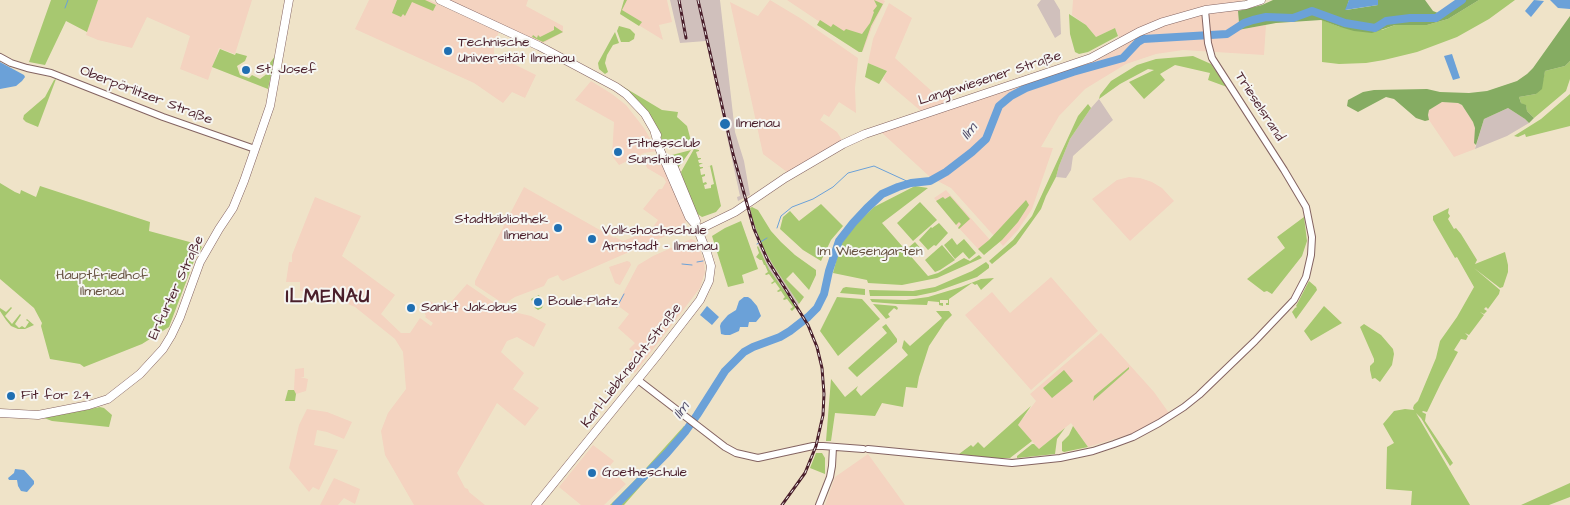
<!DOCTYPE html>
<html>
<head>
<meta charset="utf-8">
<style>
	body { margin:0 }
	canvas { display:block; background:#efe3c8 }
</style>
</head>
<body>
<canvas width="1570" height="505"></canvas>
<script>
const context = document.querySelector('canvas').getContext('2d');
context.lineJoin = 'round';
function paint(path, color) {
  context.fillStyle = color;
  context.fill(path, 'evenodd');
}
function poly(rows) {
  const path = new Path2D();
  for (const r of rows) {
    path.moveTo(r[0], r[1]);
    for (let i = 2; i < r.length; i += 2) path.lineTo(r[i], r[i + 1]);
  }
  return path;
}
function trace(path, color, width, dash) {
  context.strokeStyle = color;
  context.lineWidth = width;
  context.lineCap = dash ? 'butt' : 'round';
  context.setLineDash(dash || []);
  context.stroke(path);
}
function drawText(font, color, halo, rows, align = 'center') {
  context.font = font + ' "Architects Daughter",sans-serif';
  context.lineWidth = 4;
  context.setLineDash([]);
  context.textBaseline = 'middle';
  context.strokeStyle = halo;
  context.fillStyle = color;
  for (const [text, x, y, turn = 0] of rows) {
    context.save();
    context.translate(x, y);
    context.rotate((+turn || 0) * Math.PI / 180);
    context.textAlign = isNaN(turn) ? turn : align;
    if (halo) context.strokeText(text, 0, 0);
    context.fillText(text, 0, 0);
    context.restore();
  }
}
paint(poly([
	[98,0,252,0,235,54,219,48,208,80,180,69,190,36,147,17,132,48,98,40,86,35],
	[369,0,429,0,499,32,494,43,494,54,536,75,525,98,512,92,503,103,474,83,355,29],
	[448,0,528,0,526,6,563,26,563,32,540,45],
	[625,0,667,0,672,22,659,25,663,40,622,15,620,13],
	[770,0,800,18,858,58,855,88,856,113,839,102,829,117,824,114,820,120,837,132,842,140,787,172,763,154,730,2,758,16],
	[787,0,883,0,885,1,872,27,863,51],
	[1073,0,1245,0,1237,2,1239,23,1238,30,1266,25,1264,55,1183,50,1156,54,1126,64,1085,89,1059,116,1041,147,1053,148,1032,209,1018,230,1003,246,951,188,930,177,881,132,1069,70,1103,57,1123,46,1115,28,1096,37,1086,25,1072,15],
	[889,3,912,18,895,58,936,95,945,98,946,103,922,112,883,79,887,71,868,63,873,39],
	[591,81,612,94,626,105,644,128,657,151,644,153,619,165,612,156,614,122,575,100],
	[1442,102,1458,103,1462,105,1473,122,1475,128,1475,149,1454,157,1429,120,1428,115,1429,110],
	[660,158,686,221,684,226,670,234,563,281,560,279,558,275,548,279,544,286,515,297,504,304,475,285,475,281,524,187,614,238,615,237,623,241,651,230,658,220,643,209,659,189,662,189,666,182,664,178,647,168,645,163],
	[1129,177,1140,178,1152,182,1162,188,1174,201,1130,241,1092,199,1117,180],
	[946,190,991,241,980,251,956,225,934,198],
	[315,197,361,216,342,256,395,295,381,314,401,333,410,333,420,318,431,326,433,323,425,317,426,316,425,314,430,301,444,310,467,284,505,310,531,316,546,324,534,347,517,337,507,341,501,352,524,373,513,389,539,408,525,426,497,403,457,473,465,488,468,489,469,492,485,505,414,505,385,455,381,431,388,413,406,389,403,352,395,339,355,307,319,292,300,291,300,282,286,282,289,262,292,262,292,255],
	[691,239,694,240,697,242,704,261,705,272,700,288,635,373,626,365,634,354,629,349,635,343,618,328,629,314,617,305,638,265,653,256],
	[627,261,630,262,631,265,620,285,615,283,609,267],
	[1051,277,1098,331,1031,390,965,315,992,292,1010,313],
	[1101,333,1154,392,1169,413,1134,433,1088,447,1071,423,1039,449,1018,425,1036,401,1030,394],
	[304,368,304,377,300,377,308,379,306,391,296,394,294,390,295,369],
	[307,409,327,412,352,422,344,439,327,432,317,430,314,445,338,450,319,490,313,487,309,492,289,468,299,425],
	[593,445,614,461,608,468,626,484,604,505,581,505,559,487],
	[868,454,905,505,825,505,835,477],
	[334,478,360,489,355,504,344,498,338,505,320,505]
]), '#f4d3c0');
paint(poly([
	[670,0,720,0,735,132,744,161,750,195,738,201,737,197,740,196,706,41,680,43],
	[1041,0,1054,0,1060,10,1061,34,1055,38,1037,5],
	[1099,99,1113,120,1073,156,1071,170,1066,178,1056,177,1059,166,1070,139,1091,108],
	[1508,108,1525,119,1529,123,1507,136,1475,149,1484,119],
	[750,208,762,245,773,265,799,304,796,307,769,269,760,249,748,215,747,209]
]), '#d0c0bc');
paint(poly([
	[51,0,98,0,87,32,66,21,45,65,29,62],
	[397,0,425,0,436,5,433,11,412,2,405,16,403,14,401,17,392,13],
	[624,0,627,0,622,10,642,22,639,26,620,14],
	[874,0,883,4,871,26,862,52,859,52,817,25,820,20,831,27,833,24,844,31,846,29,862,34,870,23,874,12,873,11,877,6],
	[1479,0,1515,0,1489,19,1457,37,1417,52,1384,60,1366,63,1339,64,1322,62,1322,20,1340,27,1382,30,1395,25,1427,25,1448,19],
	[1069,14,1086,25,1096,37,1115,28,1118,36,1088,52,1079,54,1075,52,1070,34],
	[554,26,563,32,543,42,532,37,533,35,537,38,538,35,540,37,554,30],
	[619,26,630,29,635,34,634,39,629,42,621,42,617,31],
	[615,32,619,43,613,45,607,55,605,63,608,72,605,74,599,69,598,63],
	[220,49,235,55,236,53,247,56,245,61,237,66,240,75,249,78,252,75,260,79,268,73,267,67,275,56,268,89,212,67],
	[1193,56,1211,64,1227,87,1208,80,1210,73,1175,65,1160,74,1165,80,1144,99,1129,82,1154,70,1148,69,1120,84,1099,99,1100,95,1111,81,1137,65,1156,59],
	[1570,61,1570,79,1566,91,1534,118,1527,111,1526,106,1521,103,1519,97,1536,94,1543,80,1545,71,1565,66],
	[868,63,887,71,879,84,865,77],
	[56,79,38,127,26,122,23,119,24,115,45,97,54,80],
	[617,83,662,110,678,112,677,117,687,126,691,141,668,147,665,145,647,113,633,97],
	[1570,94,1570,126,1526,137,1525,134,1518,137,1514,136,1541,119],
	[1088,104,1091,108,1070,139,1059,166,1056,177,1046,196,1041,209,1016,244,992,264,989,261,1013,240,1032,216,1078,116],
	[694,149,699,150,699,151,696,152,698,158,701,158,701,159,698,160,699,163,703,163,699,165,700,167,703,167,703,168,700,169,701,175,705,174,705,176,702,177,703,183,706,182,707,184,704,185,705,189,711,188,711,185,714,184,710,166,707,167,712,165,721,206,716,212,702,217,696,213,687,194,681,172],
	[691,150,678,168,676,168,672,155],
	[0,183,15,192,20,194,21,190,36,197,40,186,150,222,149,231,197,244,202,247,194,261,169,327,142,344,84,367,80,364,50,359,41,326,42,323,34,308,0,279],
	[915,186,928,188,882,223,928,276,938,273,964,258,970,261,979,255,982,258,937,278,902,285,868,283,867,280,833,273,841,243,856,224,874,207],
	[950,196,970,219,959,229,958,228,961,224,959,222,956,225,936,201,943,197,945,199],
	[1026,200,1029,205,1018,222,1002,240,984,255,978,249,989,240],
	[920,202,937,220,913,241,897,223],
	[821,204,843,226,831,240,821,261,803,250,780,229,783,217,790,211,799,221],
	[752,207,758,210,771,231,781,242,795,255,816,270,816,275,809,290,793,272,786,279,804,297,799,304,773,265,762,245,753,221,750,208],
	[1449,208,1448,213,1450,216,1448,219,1454,229,1456,228,1461,234,1477,260,1475,264,1505,252,1508,265,1508,272,1503,287,1500,288,1474,268,1500,290,1499,294,1488,309,1486,307,1484,309,1487,311,1484,314,1480,312,1484,315,1469,335,1465,333,1468,336,1466,340,1461,339,1454,350,1458,352,1441,383,1427,412,1423,411,1422,412,1426,414,1425,421,1453,463,1450,466,1421,418,1416,413,1470,505,1411,505,1412,491,1386,489,1387,447,1394,443,1383,424,1394,411,1405,409,1414,410,1413,408,1414,405,1418,401,1436,358,1440,341,1457,317,1474,287,1457,257,1455,258,1433,220,1433,216],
	[1304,217,1307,241,1302,256,1272,294,1267,291,1264,292,1247,279,1285,248,1277,237],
	[741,221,758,269,742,275,744,283,728,287,712,236,725,228],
	[939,223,948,233,936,246,934,245,928,250,919,240,931,227,932,228],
	[952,238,957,245,964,239,976,253,969,259,963,252,955,259,944,245],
	[915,242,923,251,917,256,909,247],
	[942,245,955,260,940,270,935,272,925,260],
	[758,246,769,269,796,307,792,311,790,309,793,307,787,299,784,300,783,299,785,297,781,291,778,292,777,291,780,289,775,282,772,284,771,283,774,281,769,274,766,275,765,274,768,272,765,265,764,265,762,260,760,260,756,257,759,253,757,247],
	[986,262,989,265,989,268,977,277,935,292,916,296,870,296,869,290,913,291,935,287,972,271],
	[994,278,981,290,977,284,975,285,972,283,949,299,949,305,946,305,946,303,948,303,948,300,940,300,940,303,943,303,943,306,939,305,939,302,928,301,927,305,897,304,872,302,870,299,906,300,928,297,961,287,981,279],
	[1309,281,1316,287,1317,290,1296,319,1292,312,1295,308,1297,307,1296,306],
	[846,287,865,289,865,295,840,293,843,288],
	[539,295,543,305,542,308,538,310,535,308,531,299],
	[837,297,862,299,880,319,838,356,820,331],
	[873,304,896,306,898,308,897,310,894,308,888,314,890,317,886,319],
	[1324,306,1342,323,1311,341,1304,331],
	[11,307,12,308,5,316,12,324,20,314,21,315,15,324,19,328,22,326,25,328,29,322,26,320,27,319,34,325,25,329,18,329,11,326,6,320,0,311,0,308,6,312],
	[936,311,949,311,952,315,945,322,929,346,919,377,917,388,906,387,903,407,882,403,875,416,835,413,831,441,826,441,831,379,845,397,858,386,856,390,861,396,908,355,902,348,904,340,910,346,942,318],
	[886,324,897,339,897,342,857,377,848,368,887,333,882,327],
	[1364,324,1381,335,1393,349,1394,354,1392,365,1380,382,1375,378,1372,379,1370,370,1370,366,1374,362,1374,359,1360,327],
	[1129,367,1129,369,1093,401,1094,396],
	[1064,370,1073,381,1052,398,1043,388],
	[288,390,294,390,296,394,295,401,285,401],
	[1031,406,1018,425,1032,441,1010,458,992,458,959,454,971,445,973,447,978,442,984,448],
	[100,407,104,408,112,415,109,427,52,421,44,418],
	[688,425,692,428,624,505,610,505,638,477,684,426,686,427],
	[1073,426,1088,447,1064,452,1062,451,1062,442,1069,435],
	[1065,428,1057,439,1055,454,1017,458,1017,456,1032,444,1034,444,1039,449],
	[816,453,822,453,825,458,825,474,810,468],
	[1570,483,1570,497,1549,505,1521,505]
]), '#a7c870');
paint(poly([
	[1273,0,1349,0,1346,10,1378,5,1378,0,1425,0,1433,11,1438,13,1457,0,1479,0,1448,19,1427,25,1395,25,1372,33,1354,31,1340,27,1321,20,1276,23,1238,30,1239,23,1238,11,1262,5],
	[1570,16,1570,61,1565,66,1545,71,1542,89,1536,94,1519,97,1521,103,1526,105,1527,111,1534,118,1529,123,1525,119,1508,108,1484,119,1476,145,1474,143,1475,128,1473,122,1462,105,1458,103,1442,102,1429,110,1428,115,1429,120,1425,121,1416,118,1394,99,1386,97,1358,112,1347,106,1348,100,1363,92,1374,90,1427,89,1440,92,1469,93,1487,91,1517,81,1527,74,1533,68]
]), '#85ac62');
paint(poly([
	[1349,0,1378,0,1378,5,1345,10],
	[1534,0,1544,1,1531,17,1525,11],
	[1550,0,1570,0,1570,9,1558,8],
	[1452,54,1460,78,1453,80,1444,56],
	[0,62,24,75,25,77,22,81,16,86,0,89],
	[744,297,748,297,751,299,757,306,761,316,756,322,749,322,748,327,740,327,739,331,730,335,725,335,721,334,720,326,721,323,728,315,736,310,739,301],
	[707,306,719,317,712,325,700,315],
	[15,469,24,470,34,481,34,484,27,492,21,491,18,486,17,480,9,480,8,478,14,473]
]), '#6ba1d8');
trace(poly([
	[65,8,68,0],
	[777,228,781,216,792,207,813,199,833,187,848,173,874,166,911,183],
	[757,244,767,238],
	[697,262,703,261],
	[682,264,692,265],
	[617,307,624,294]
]), '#6ba1d8', 1);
trace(poly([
	[616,505,667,453,685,432,697,415,725,371,744,352,753,347,780,337,790,331,808,317,817,308,824,294,829,271,839,241,853,223,867,208,882,194,898,187,911,183,930,181,946,172,972,152,986,139,999,106,1011,96,1026,88,1073,72,1123,58,1138,42,1143,39,1227,34,1244,23,1253,20,1266,17,1293,18,1312,11,1345,23,1375,28,1386,21,1410,18,1436,18,1462,0]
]), '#6ba1d8', 8);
const minor = poly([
	[0,57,11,63,27,68,51,73,163,117,255,149],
	[638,380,725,447,736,453,758,458,813,446,823,446,863,449],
	[868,449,1012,463,1060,458,1093,451,1114,444,1133,437,1159,423,1184,407,1199,395,1255,341,1294,300,1306,277,1311,255,1312,237,1306,207,1284,170,1212,58,1208,43,1205,10],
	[819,505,830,477,832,466,833,447]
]);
const major = poly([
	[440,0,539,46,616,87,626,94,645,114,657,135],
	[673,165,696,221],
	[698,230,735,212,785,178,843,144,865,134,1091,58,1139,32,1163,22,1205,10,1246,5,1261,0],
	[0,413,38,415,89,405,108,399,140,374,163,349,171,336,180,317,200,262,219,229,233,208,244,181,270,106,289,0],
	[536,505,656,357,700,300,709,281,711,266,707,253,696,225,689,217,660,150,655,133]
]);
trace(minor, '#846462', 8);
trace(major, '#846462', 9);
trace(minor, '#fff', 6);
trace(major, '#fff', 8);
const rail = poly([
	[679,0,686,38],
	[698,0,733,154,754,229,768,261,808,325,817,347,822,368,824,394,823,415,816,446,805,473,782,505]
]);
trace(rail, '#4a1f2b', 3);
trace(rail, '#f6f6f2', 1, [4]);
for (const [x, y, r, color] of [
	[448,51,5,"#1f6fb2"],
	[246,70,5,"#1f6fb2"],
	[725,124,6,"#1f6fb2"],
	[618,152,5,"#1f6fb2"],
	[558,228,5,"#1f6fb2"],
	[592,239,5,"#1f6fb2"],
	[538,302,5,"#1f6fb2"],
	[411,308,5,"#1f6fb2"],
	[11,396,5,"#1f6fb2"],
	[592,473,5,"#1f6fb2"]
]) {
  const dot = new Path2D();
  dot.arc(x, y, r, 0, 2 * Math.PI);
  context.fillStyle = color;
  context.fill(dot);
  trace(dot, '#f6f6f2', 2);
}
drawText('14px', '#4a1f2b', '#f6f6f2', [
	["Technische",458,43],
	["Universität Ilmenau",458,59],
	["St. Josef",256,70],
	["Ilmenau",736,124],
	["Fitnessclub",628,144],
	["Sunshine",628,160],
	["Stadtbibliothek",548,220,"right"],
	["Ilmenau",548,236,"right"],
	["Volkshochschule",602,231],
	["Arnstadt - Ilmenau",602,247],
	["Boule-Platz",548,302],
	["Sankt Jakobus",421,308],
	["Fit for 24",21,396],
	["Goetheschule",602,473]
], 'left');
drawText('14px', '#4a1f2b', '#f6f6f2', [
	["Langewiesener Straße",990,79,-18],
	["Oberpörlitzer Straße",146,96,21],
	["Trieselsrand",1259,107,57],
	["Erfurter Straße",177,288,-65],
	["Karl-Liebknecht-Straße",632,366,-52]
]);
drawText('14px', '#665240', '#f6f6f2', [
	["Im Wiesengarten",870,252],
	["Hauptfriedhof",102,276],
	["Ilmenau",102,292]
]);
drawText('italic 15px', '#575370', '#f6f6f2', [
	["Ilm",970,132,-52],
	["Ilm",682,411,-55]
]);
context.letterSpacing = '1px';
drawText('bold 19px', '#4a1f2b', '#f6f6f2', [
	["ILMENAU",328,298]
]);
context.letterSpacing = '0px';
</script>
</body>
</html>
